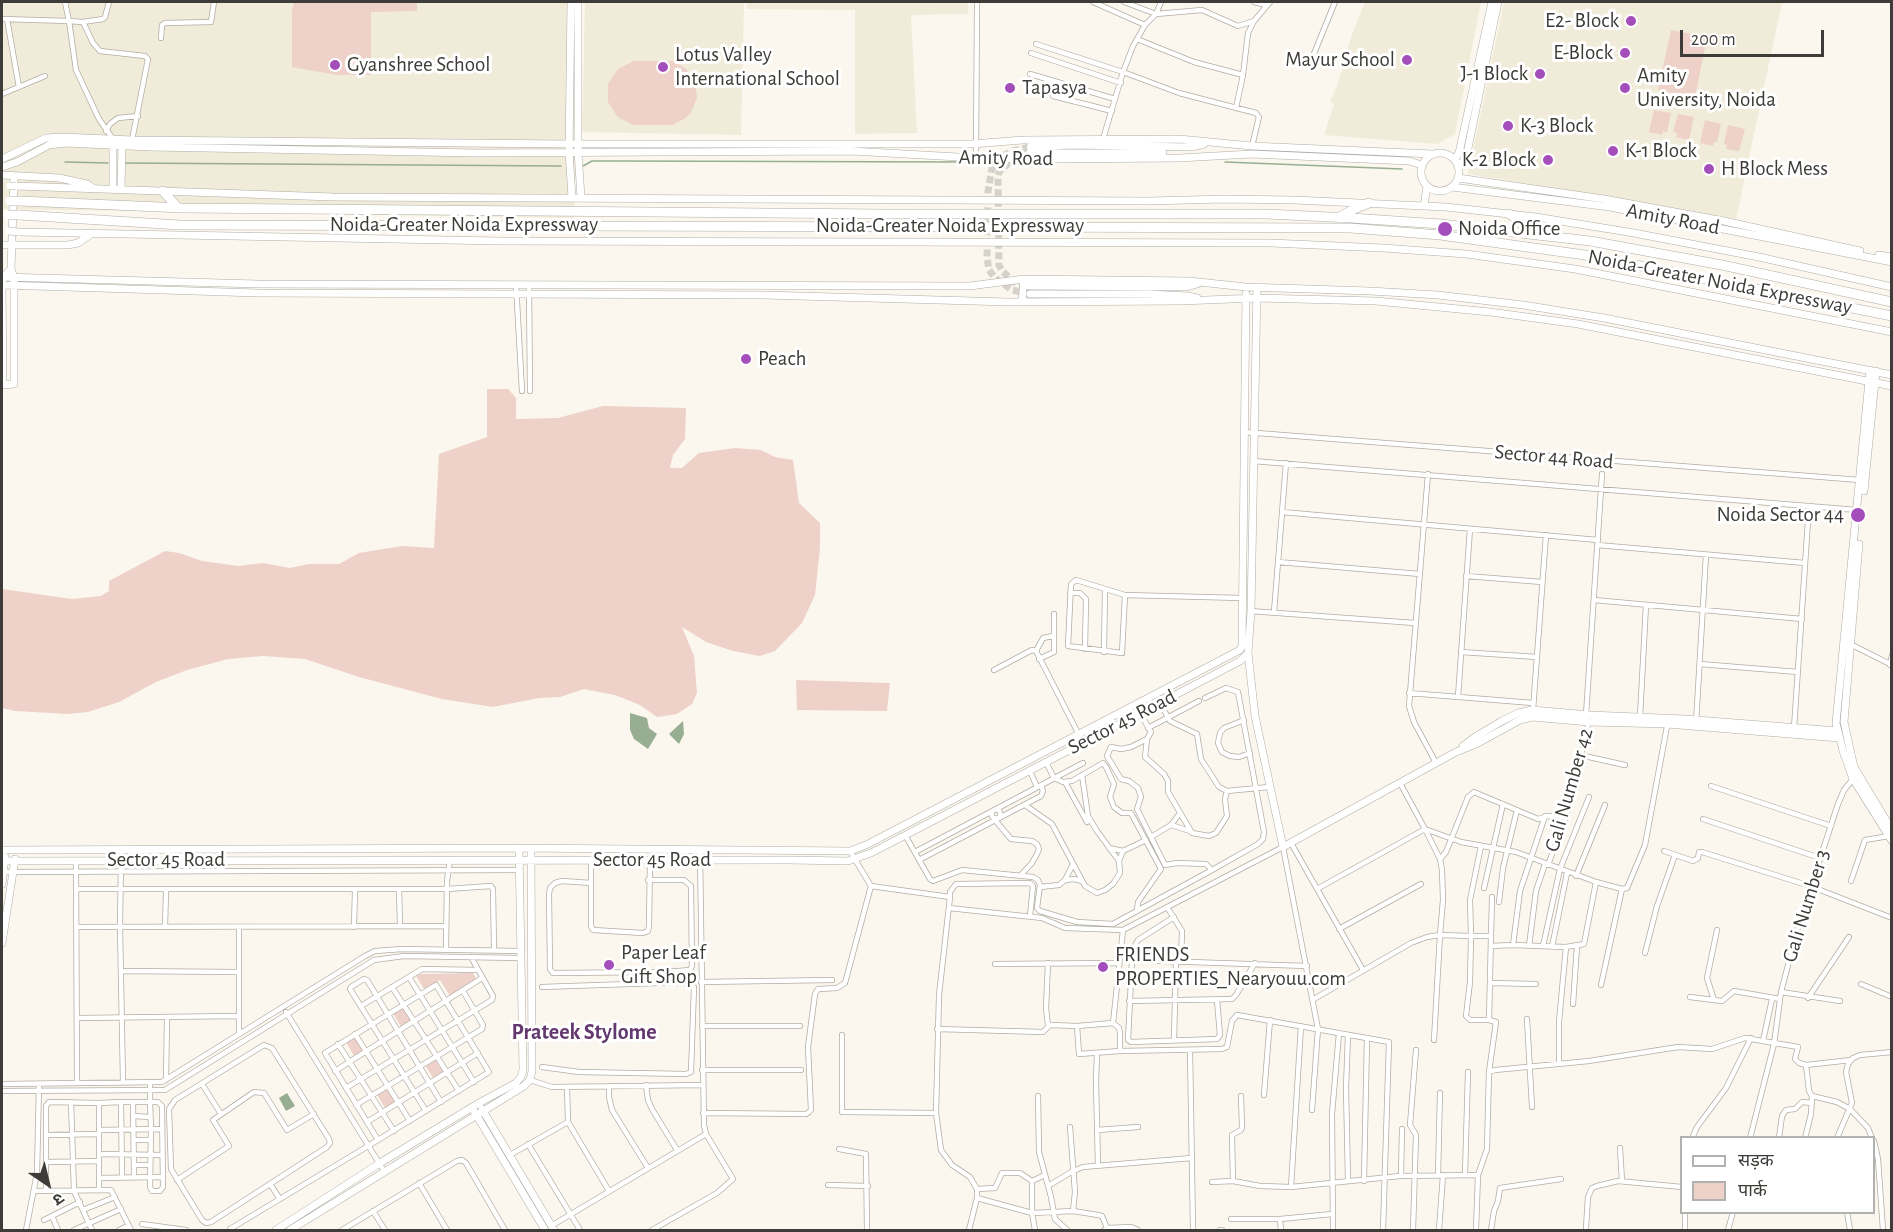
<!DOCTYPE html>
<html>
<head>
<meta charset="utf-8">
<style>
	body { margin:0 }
	#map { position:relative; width:1893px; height:1232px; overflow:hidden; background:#fbf7ee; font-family:"Alegreya Sans","Noto Sans Devanagari",sans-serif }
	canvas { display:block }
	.frame { position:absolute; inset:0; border:3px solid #3d3c38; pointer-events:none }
	.legend { position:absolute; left:1680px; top:1136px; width:195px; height:78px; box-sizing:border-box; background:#fff; border:2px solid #b1b1af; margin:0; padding:8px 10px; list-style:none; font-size:18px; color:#3d3c38 }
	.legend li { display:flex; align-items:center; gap:12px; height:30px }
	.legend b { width:30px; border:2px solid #b1b1af }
	.north { position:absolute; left:18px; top:1154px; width:60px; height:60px; -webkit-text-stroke:4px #fff; paint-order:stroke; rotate:145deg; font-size:16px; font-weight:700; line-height:24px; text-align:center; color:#3d3c38 }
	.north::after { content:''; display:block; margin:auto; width:21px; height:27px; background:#3d3c38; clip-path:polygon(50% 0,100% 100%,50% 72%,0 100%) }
	.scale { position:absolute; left:1680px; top:30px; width:144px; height:27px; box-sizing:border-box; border:3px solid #3d3c38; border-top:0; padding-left:8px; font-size:18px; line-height:21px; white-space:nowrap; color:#3d3c38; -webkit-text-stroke:4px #fff; paint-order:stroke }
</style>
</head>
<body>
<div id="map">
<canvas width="1893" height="1232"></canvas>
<div class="frame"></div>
<ul class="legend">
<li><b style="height:8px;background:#fff"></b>सड़क</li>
<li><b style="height:16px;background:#eed1c9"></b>पार्क</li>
</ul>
<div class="north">उ</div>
<div class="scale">200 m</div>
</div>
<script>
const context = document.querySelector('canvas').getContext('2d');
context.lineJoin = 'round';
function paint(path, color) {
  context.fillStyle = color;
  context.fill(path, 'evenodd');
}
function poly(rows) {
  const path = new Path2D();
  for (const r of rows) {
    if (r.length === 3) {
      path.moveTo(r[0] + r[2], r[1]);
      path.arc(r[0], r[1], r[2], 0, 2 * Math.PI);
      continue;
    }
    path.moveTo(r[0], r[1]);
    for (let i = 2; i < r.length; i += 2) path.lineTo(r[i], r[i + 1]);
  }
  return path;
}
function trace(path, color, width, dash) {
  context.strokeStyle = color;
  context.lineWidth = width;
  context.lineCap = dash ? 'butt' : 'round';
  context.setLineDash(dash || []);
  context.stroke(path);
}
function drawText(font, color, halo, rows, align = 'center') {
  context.font = font + ' "Alegreya Sans",sans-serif';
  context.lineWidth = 6;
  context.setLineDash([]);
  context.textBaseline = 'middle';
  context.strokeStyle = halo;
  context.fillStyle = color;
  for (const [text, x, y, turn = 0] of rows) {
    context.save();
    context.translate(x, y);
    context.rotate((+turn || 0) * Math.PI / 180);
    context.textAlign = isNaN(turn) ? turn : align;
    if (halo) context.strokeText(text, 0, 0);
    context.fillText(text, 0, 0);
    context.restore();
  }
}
paint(poly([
	[2,2,578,2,574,218,2,209],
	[585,2,744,2,741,135,582,132],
	[747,2,968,2,968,14,911,15,917,133,855,134,855,10,747,9],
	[1365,2,1481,2,1455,134,1437,144,1324,135,1334,104,1330,102,1338,84,1351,37],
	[1504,2,1782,2,1736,219,1468,174]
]), '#f1ebda');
paint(poly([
	[294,2,417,2,417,11,371,12,371,75,337,75,292,67,292,10],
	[1671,30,1707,37,1695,97,1658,90],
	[634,61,673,61,686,69,695,82,697,98,691,112,686,118,672,125,633,125,618,117,608,102,608,84,618,69],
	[1654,110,1671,113,1667,132,1663,131,1662,135,1649,132],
	[1678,114,1694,117,1689,140,1676,137,1677,133,1673,132],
	[1705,120,1721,124,1717,142,1714,142,1713,146,1700,143],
	[1728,125,1745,129,1739,151,1726,149,1727,145,1724,144],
	[487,389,508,389,516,398,516,419,558,418,603,406,686,408,685,439,673,455,670,468,682,468,699,453,735,448,761,450,775,457,793,460,799,503,820,523,820,548,815,595,802,623,775,651,760,656,733,651,706,642,682,627,694,656,697,693,692,704,677,714,657,717,640,705,615,695,584,689,560,697,539,698,493,707,442,699,359,677,305,659,263,656,228,659,187,670,156,682,119,702,88,712,68,714,15,711,2,708,2,589,72,599,101,596,109,591,109,581,165,551,179,553,202,561,238,566,263,563,290,568,309,564,339,564,359,553,402,546,434,548,439,454,487,437],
	[796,680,890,683,887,711,797,710],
	[473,973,477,980,450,996,440,980,424,989,416,976,420,974],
	[404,1007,412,1021,401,1027,393,1013],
	[356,1036,364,1050,354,1056,346,1042],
	[435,1059,443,1072,433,1078,425,1065],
	[387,1089,395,1102,385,1108,377,1095]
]), '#eed1c9');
paint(poly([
	[630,713,647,718,649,728,657,734,648,749,634,739,630,730],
	[683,721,684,734,679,744,669,734],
	[287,1093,295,1106,286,1111,279,1098]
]), '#97ae92');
trace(poly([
	[65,162,108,163],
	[1225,162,1402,169],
	[124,163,561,166],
	[583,166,592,161,617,161,962,162]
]), '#97ae92', 1.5);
trace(poly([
	[1019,158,1010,162,999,172,998,179,999,265,1002,271,1018,285,1029,286],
	[1030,294,1012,290,995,278,989,270,987,257,988,191,992,168,1003,156,1012,151,1030,147]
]), '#d5d2ca', 7, [7, 3.5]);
const street = poly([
	[65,2,69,21,83,22,103,19,105,17,109,2],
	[1093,2,1145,25],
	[1124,2,1156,14],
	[1254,2,1266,5],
	[1156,14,1161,2],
	[2,19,69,21,76,70,99,119,113,139],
	[7,19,19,87],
	[83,22,93,43,100,51,145,56,148,59,132,140],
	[161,38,162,25,165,23,211,22,214,2],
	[1137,39,1194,62,1243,75],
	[1036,44,1123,72,1179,93,1256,113,1259,117,1252,146],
	[1031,53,1121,83],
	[1311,61,1335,2],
	[1030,74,1115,99],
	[2,94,45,76],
	[1053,96,1112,111],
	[1236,108,1243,75,1248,33,1254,21,1270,2],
	[106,131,110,124,118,118,138,116],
	[1103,139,1123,72,1133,46,1145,25,1156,14,1202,10,1238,26,1254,21],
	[976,158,977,2],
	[516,284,522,391],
	[529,284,530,391],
	[1244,432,1860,480],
	[1253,461,1857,510],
	[1428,474,1409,706,1414,722,1436,763],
	[1282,512,1598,540],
	[1597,545,1805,563],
	[1278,562,1420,574],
	[1466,576,1542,582],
	[1070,593,1080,593,1086,599,1085,649],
	[1125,595,1122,653,1068,646,1071,584,1076,580,1125,595,1241,598],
	[1594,600,1802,619],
	[1250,611,1415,623],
	[1274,612,1286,463],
	[1850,644,1892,665],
	[1036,651,1043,638,1053,636],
	[1104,652,1105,590],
	[1461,652,1537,657],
	[1039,659,1054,652,1054,614],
	[1700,664,1798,672],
	[1890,665,1892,655],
	[994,670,1032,650,1036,651,1078,733],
	[1409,693,1533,703],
	[1458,697,1470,529],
	[1160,703,1170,721,1197,734,1201,759,1219,787,1227,791,1269,787],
	[1533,710,1546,535],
	[1140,713,1151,732,1147,739,1145,757,1164,774,1168,781,1168,792,1192,833,1209,836,1216,833,1227,816,1225,799,1227,791],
	[1586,715,1602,474],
	[1640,717,1646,605],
	[1244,720,1224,728,1220,733,1218,743,1222,752,1230,756,1239,757,1250,753],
	[1696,723,1706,555],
	[1148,728,1199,701],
	[1794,728,1809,506],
	[1147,739,1131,747,1121,749,1111,747,1107,756,1121,779,1129,781,1138,788,1141,797,1137,809,1165,865,1177,863,1206,864,1212,870],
	[1580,755,1625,765],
	[1046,762,1054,778,1063,782,1072,781,1103,763,1106,767,1114,784,1110,797,1114,807,1122,813,1131,813,1161,869,1138,902,1137,911],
	[1030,771,1037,787],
	[1065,782,1087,822],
	[1711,786,1831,826],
	[1025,805,1052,824,1085,886,1097,893,1105,890,1113,884,1120,873,1119,861,1097,831,1088,816,1082,775],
	[996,814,4.5],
	[1703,819,1820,858],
	[995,820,1011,839,1032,841,1037,844,1039,849,1037,854,1032,863,1020,876],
	[1171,825,1190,831],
	[1425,829,1461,842,1516,852,1596,882,1622,889,1627,888,1645,845,1668,721],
	[1425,829,1440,859,1442,870,1443,900,1440,935,1471,936,1470,982,1466,1016,1470,1020,1489,1020,1496,1022,1489,1072],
	[905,835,930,879,933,881,962,870,1033,877,1038,880,1040,885,1037,908,1040,911,1077,922,1113,924,1212,870,1258,844,1263,839,1264,832,1238,692,1226,688,1205,698],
	[1151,837,1171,825,1180,813],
	[1291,843,1363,970],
	[1481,846,1470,900,1471,936,1491,936,1489,1020],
	[1109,848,1123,851,1119,861],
	[850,851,871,886,950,897,939,995,936,1113,941,1150,952,1165,970,1177,977,1189,977,1198,969,1230],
	[1123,851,1146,840],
	[1664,851,1693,861,1698,858,1699,852,1702,852,1810,886,1892,918],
	[915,852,1083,763],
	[1440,859,1446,852,1468,797,1474,792,1538,819,1548,816,1566,817],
	[121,860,120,927,123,1082],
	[591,860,591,926,593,930,643,933,648,931,649,926,650,860],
	[919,860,1041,796,1043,791,1041,785],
	[76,861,77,1083],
	[1548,865,1566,817,1589,721],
	[2,872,519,870],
	[1576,876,1605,805],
	[1065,880,1074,879,1082,881],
	[1851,881,1865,840,1889,836],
	[591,883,562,881,555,883,550,888,549,894,550,969,553,973,666,972,690,970,692,966,691,886,684,880,648,880],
	[1040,887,1059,885,1065,880,1073,864],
	[1484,888,1503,804],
	[77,889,447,889,491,886,493,889,494,950],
	[399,889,400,926],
	[1317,889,1425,829,1400,783],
	[950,897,950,892,956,884,1030,883,1033,886,1030,916],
	[1499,902,1503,868,1517,810],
	[1167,907,1182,931,1181,961],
	[949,908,1042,918,1065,928,1123,930,1283,847,1318,1029,1312,1110],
	[77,927,446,926],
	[165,927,166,890],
	[354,927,355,890],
	[239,928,239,1034],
	[1339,929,1421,884],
	[1123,930,1113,1023,1119,1028,1120,1033,1120,1051,1222,1049,1227,1047,1232,1021,1237,1015,1389,1042,1383,1230],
	[1491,936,1492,897],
	[1513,945,1566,947,1584,944,1596,882],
	[1491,946,1513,945,1520,891,1545,816],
	[1529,946,1536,891,1545,864],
	[1543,946,1560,869,1589,797],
	[1552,947,1567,873],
	[446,949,447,881,450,860],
	[1645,953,1657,906,1675,855],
	[1132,960,1134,947,1138,940,1174,917],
	[1048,963,1046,1008,1048,1026],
	[995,964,1119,963],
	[121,971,238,972],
	[409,977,474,1082],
	[701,982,832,980],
	[1490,983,1536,984],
	[1861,984,1892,997],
	[436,985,489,1072,378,1140,325,1053,436,985],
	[1601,985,1622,889],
	[392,987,459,1091],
	[1781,992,1840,1001],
	[1690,997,1722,1001,1734,991,1780,999],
	[1808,998,1849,937],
	[1314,999,1411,943,1427,937,1440,935,1434,1040],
	[1217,1000,1220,1035,1217,1039,1131,1042,1128,1040,1132,960,1307,966],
	[1714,1000,1707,978,1717,930],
	[1129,1001,1232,999,1236,995,1255,963],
	[1573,1004,1577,946],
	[361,1006,422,969,478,970],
	[286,1012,384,1171],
	[78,1018,238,1016],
	[1527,1019,1532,1107],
	[702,1026,800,1026],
	[1077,1026,1079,1054,1120,1051],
	[937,1029,1043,1032,1050,1025,1077,1026,1113,1023],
	[355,1034,410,1121],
	[842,1035,842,1112,936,1113],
	[1348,1035,1346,1088,1348,1181],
	[1174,1040,1176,961],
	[1763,1041,1772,999],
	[338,1044,394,1131],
	[264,1045,272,1048,329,1139,330,1143,327,1147,270,1184,211,1222,206,1223,202,1220,171,1169,169,1109,175,1100,264,1045],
	[1190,1050,1193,1230],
	[1097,1053,1096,1081,1098,1166],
	[1559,1064,1559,1022,1566,947],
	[1806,1065,1851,1060],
	[542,1067,579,1072,686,1074,691,1072,694,987,688,982,542,987],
	[702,1070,801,1070],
	[335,1071,482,978],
	[166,1080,167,1018],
	[530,1080,552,1087,702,1085],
	[2,1084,162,1082,365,956,375,951,402,949,520,951],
	[202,1084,221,1114],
	[646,1085,648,1100,652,1109,677,1150],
	[609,1086,609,1097,612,1110,648,1168],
	[346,1088,492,1000,493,996,471,957],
	[2,1091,165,1090,374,960,404,956,520,958],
	[1264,1095,1270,1020],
	[1038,1096,1039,1152,1051,1197,1055,1219,1067,1230],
	[1812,1096,1837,1102,1850,1109,1868,1128,1872,1138],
	[71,1102,74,1191,92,1230],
	[121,1102,122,1177],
	[133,1102,134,1177],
	[99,1103,121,1102,158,1102,162,1106,163,1187,160,1191,152,1191,150,1187,151,1129,150,1102,150,1082],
	[356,1105,482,1029,483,1025,463,991],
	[426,1111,350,989,351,987,364,979,367,980,441,1102],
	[703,1113,806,1114,809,1112,811,1110,808,1047,815,994,818,989,837,988,845,983,871,886],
	[133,1116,150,1117],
	[367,1122,478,1053],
	[568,1122,609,1191],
	[1070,1127,1075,1192,1073,1211],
	[99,1130,162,1129],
	[1097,1130,1138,1127],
	[46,1135,99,1134],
	[1692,1138,1697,1127,1726,1088,1751,1038],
	[1750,1138,1774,1044,1781,992,1799,923,1838,804,1844,790,1853,779,1859,776],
	[1779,1138,1782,1116,1786,1110,1795,1109,1802,1102,1812,1103],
	[1837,1138,1852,1103,1846,1072,1848,1064,1853,1058,1860,1055,1892,1052],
	[134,1140,151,1140],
	[1874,1141,1878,1159,1883,1230],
	[528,1144,580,1230],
	[1620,1148,1622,1181],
	[839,1149,866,1154,867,1230],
	[99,1154,161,1155],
	[510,1155,568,1122,567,1087],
	[46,1162,99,1161],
	[134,1165,150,1165],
	[1438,1175,1440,1093],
	[1465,1175,1468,1072],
	[1401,1176,1402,1129],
	[99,1178,161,1177],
	[177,1180,229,1146,213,1120,254,1092,264,1093,287,1130,314,1114],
	[1032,1181,1032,1213,1035,1230],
	[1233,1181,1232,1135,1241,1130,1242,1127,1241,1096],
	[1364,1181,1367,1038],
	[1212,1182,1233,1181,1260,1186,1291,1187,1400,1176,1478,1175],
	[419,1183,447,1230],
	[270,1184,280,1199],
	[828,1185,868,1186],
	[1048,1186,1073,1171,1083,1167,1192,1158],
	[1291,1187,1301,1026],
	[977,1189,995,1188,1002,1173,1020,1173,1032,1181,1045,1175],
	[35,1191,111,1190,131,1230],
	[46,1191,46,1106,49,1102,99,1103,99,1189],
	[977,1198,1032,1213,1073,1211,1098,1215,1102,1216,1107,1228],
	[83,1210,115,1197],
	[373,1211,385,1230],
	[1847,1212,1850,1230],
	[52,1216,58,1230],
	[1231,1219,1280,1219,1332,1214],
	[1280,1219,1281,1230],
	[44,1220,80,1202],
	[142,1224,186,1230],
	[551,1226,706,1134],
	[1586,1228,1588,1197,1592,1188,1597,1186,1618,1181,1682,1187],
	[230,1229,378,1140],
	[26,1230,37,1173,39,1084],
	[74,1230,121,1209],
	[119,1230,128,1226],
	[342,1230,457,1161,462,1160,466,1163,505,1230],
	[652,1230,717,1193,733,1179,706,1134,704,1125,700,850],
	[1104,1230,1107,1228,1131,1227,1138,1230],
	[1220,1230,1222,1230],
	[1333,1230,1332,1114,1339,1033],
	[1413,1230,1416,1135,1410,1125,1416,1050],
	[1439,1230,1443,1175],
	[1476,1230,1478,1175,1487,1149,1489,1072,1495,1070,1589,1061,1678,1047,1712,1049,1745,1038,1798,1047,1795,1059,1799,1063,1806,1065,1809,1091,1812,1096,1811,1114,1805,1138],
	[1491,1230,1494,1211,1498,1201,1500,1188,1561,1179],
	[1685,1230,1685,1212],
	[1728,1230,1733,1212]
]);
const secondary = poly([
	[571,2,569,152,572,197],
	[578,2,578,152,581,197],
	[1030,147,1072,145,1192,147,1204,144],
	[1440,172,19],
	[1029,153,1163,153],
	[2,159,46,138,61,137,132,140,569,144,972,144,1023,140,1179,139,1252,146,1433,154],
	[1455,159,1459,153,1492,2],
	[1458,166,1466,158,1498,2],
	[2,167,17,162,49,145,66,143,151,147,476,153,851,151,976,158,1051,159,1179,158,1252,154,1409,161,1422,165],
	[2,175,59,178,87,184,93,188],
	[1458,178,1604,199,1724,221,1860,251],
	[16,186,333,197,1149,201,1224,199,1294,200,1446,207,1536,217,1634,233,1759,257,1892,287],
	[1452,187,1610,207,1892,262],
	[113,189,113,141],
	[121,190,122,141],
	[1424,206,1427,186],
	[18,232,499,241,1271,243,1383,248,1466,254,1575,269,1892,332],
	[2,245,68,245,78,243,91,234],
	[1879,255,1892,257],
	[11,269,3,277,2,285,3,385,14,384,14,278,11,269,14,176],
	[2,277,258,284,970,286,1024,279,1189,281,1246,287,1370,291,1438,295,1523,305,1604,318,1892,375],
	[2,285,258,293,764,295,1008,302,1181,301,1257,298,1376,301,1490,312,1578,324,1892,386],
	[1029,286,1187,287,1197,284],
	[1030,294,1149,294,1188,296,1197,298],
	[1022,302,1024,279],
	[1870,370,1836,723,1843,751,1853,779,1892,841],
	[1864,491,1876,371],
	[1859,544,1844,722,1854,767,1892,830],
	[1248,653,1255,716,1283,847,1456,752,1478,743,1520,720,1532,717,1589,722,1667,724,1839,738],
	[1463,746,1475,737,1502,721,1518,713,1532,710,1590,715,1684,719,1838,731],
	[2,850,519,848,850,851,866,845,1240,650,1242,646,1246,294],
	[2,861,788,860,848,861,871,853,1160,703,1240,661,1248,653,1251,611,1257,287],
	[2,884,5,857],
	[2,943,15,859],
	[482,1109,554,1230],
	[474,1111,545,1230],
	[276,1230,380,1163,479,1103,516,1083,521,1077,523,1070,519,848],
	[290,1230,524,1086,530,1080,532,1071,531,849]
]);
const highway = poly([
	[163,191,178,208],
	[20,201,183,208,884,214,1266,214,1351,218,1441,224,1590,241,1722,265,1892,302],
	[1509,214,1540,233],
	[19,215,180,225,1350,228,1440,235,1585,255,1892,316],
	[1338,218,1354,209,1369,203]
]);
trace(street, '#b1ada5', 6);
trace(secondary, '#b1ada5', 8);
trace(highway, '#b1ada5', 10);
trace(street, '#fff', 4.5);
trace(secondary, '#fff', 7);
trace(highway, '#fff', 9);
const secondaryBridge = poly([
	[10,186,16,186],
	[9,231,18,232]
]);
const highwayBridge = poly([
	[10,201,20,201],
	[8,215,19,215]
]);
trace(secondaryBridge, '#b1ada5', 8, []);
trace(highwayBridge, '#b1ada5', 10, []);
trace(secondaryBridge, '#fff', 7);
trace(highwayBridge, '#fff', 9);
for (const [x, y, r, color] of [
	[1631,21,6,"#a44ebb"],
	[1625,53,6,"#a44ebb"],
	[1407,60,6,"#a44ebb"],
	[335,65,6,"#a44ebb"],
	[663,67,6,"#a44ebb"],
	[1540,74,6,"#a44ebb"],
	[1010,88,6,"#a44ebb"],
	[1625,88,6,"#a44ebb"],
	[1508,126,6,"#a44ebb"],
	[1613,151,6,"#a44ebb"],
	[1548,160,6,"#a44ebb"],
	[1709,169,6,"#a44ebb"],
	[1445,229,8,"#a44ebb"],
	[746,359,6,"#a44ebb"],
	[1858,515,8,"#a44ebb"],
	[609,965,6,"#a44ebb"],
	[1103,967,6,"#a44ebb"]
]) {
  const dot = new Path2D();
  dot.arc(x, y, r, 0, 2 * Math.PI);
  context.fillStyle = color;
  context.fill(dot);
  trace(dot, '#fff', 2);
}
drawText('21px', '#3d3c38', '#fff', [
	["E2- Block",1619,21,"right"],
	["E-Block",1613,53,"right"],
	["Lotus Valley",675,55],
	["International School",675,79],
	["Mayur School",1395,60,"right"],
	["Gyanshree School",347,65],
	["J-1 Block",1528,74,"right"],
	["Amity",1637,76],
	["University, Noida",1637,100],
	["Tapasya",1022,88],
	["K-3 Block",1520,126],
	["K-1 Block",1625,151],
	["K-2 Block",1536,160,"right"],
	["H Block Mess",1721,169],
	["Noida Office",1458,229],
	["Peach",758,359],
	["Noida Sector 44",1844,515,"right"],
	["Paper Leaf",621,953],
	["Gift Shop",621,977],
	["FRIENDS",1115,955],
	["PROPERTIES_Nearyouu.com",1115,979]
], 'left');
drawText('21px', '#3d3c38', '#fff', [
	["Amity Road",1006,158,1],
	["Amity Road",1673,219,11],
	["Noida-Greater Noida Expressway",464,225],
	["Noida-Greater Noida Expressway",950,226],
	["Noida-Greater Noida Expressway",1720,282,11],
	["Sector 44 Road",1554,457,5],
	["Sector 45 Road",1122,722,-27],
	["Gali Number 42",1569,790,-74],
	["Sector 45 Road",166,860],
	["Sector 45 Road",652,860],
	["Gali Number 3",1806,906,-73]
]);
drawText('bold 22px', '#63386f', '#fff', [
	["Prateek Stylome",584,1032]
]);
</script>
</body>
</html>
